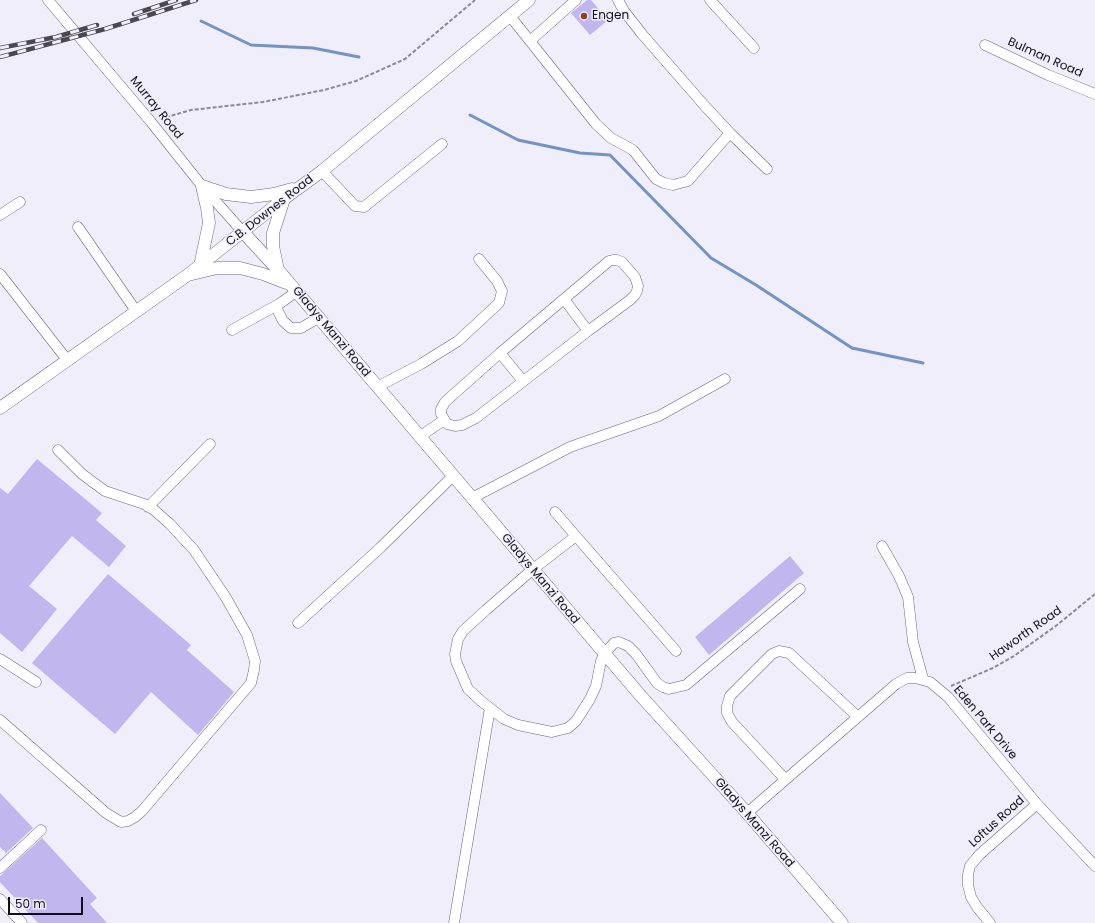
<!DOCTYPE html>
<html>
<head>
<meta charset="utf-8">
<style>
	body { margin:0 }
	#map { position:relative; width:1095px; height:923px; overflow:hidden; background:#f0eefa; font-family:Poppins,sans-serif }
	canvas { display:block }
	.scale { position:absolute; left:8px; top:897px; width:75px; height:18px; box-sizing:border-box; border:2px solid #110e18; border-top:0; padding-left:5px; font-size:12px; line-height:14px; white-space:nowrap; color:#110e18; -webkit-text-stroke:3px #f0eefa; paint-order:stroke }
</style>
</head>
<body>
<div id="map">
<canvas width="1095" height="923"></canvas>
<div class="scale">50 m</div>
</div>
<script>
const context = document.querySelector('canvas').getContext('2d');
context.lineJoin = 'round';
function poly(rows) {
  const path = new Path2D();
  for (const r of rows) {
    path.moveTo(r[0], r[1]);
    for (let i = 2; i < r.length; i += 2) path.lineTo(r[i], r[i + 1]);
  }
  return path;
}
function trace(path, color, width, dash) {
  context.strokeStyle = color;
  context.lineWidth = width;
  context.lineCap = dash ? 'butt' : 'round';
  context.setLineDash(dash || []);
  context.stroke(path);
}
function paint(path, color) {
  context.fillStyle = color;
  context.fill(path, 'evenodd');
}
function drawText(font, color, halo, rows, align = 'center') {
  context.font = font + ' Poppins,sans-serif';
  context.lineWidth = 3;
  context.setLineDash([]);
  context.textBaseline = 'middle';
  context.strokeStyle = halo;
  context.fillStyle = color;
  for (const [text, x, y, turn = 0] of rows) {
    context.save();
    context.translate(x, y);
    context.rotate((+turn || 0) * Math.PI / 180);
    context.textAlign = isNaN(turn) ? turn : align;
    if (halo) context.strokeText(text, 0, 0);
    context.fillText(text, 0, 0);
    context.restore();
  }
}
trace(poly([
	[201,21,251,45,313,48,359,57],
	[470,115,518,140,580,153,610,155,711,258,756,285,852,348,923,363]
]), '#7393c3', 3);
paint(poly([
	[587,0,591,0,608,20,590,35,571,13],
	[37,459,102,513,96,520,126,546,109,567,72,536,29,586,57,609,22,652,0,633,0,488,8,494],
	[790,556,804,573,709,655,695,637],
	[108,574,191,645,187,650,234,692,198,735,151,692,115,734,32,663],
	[0,793,33,828,6,853,0,847],
	[42,838,97,898,90,904,107,923,38,923,0,882,0,876]
]), '#c2b6ef');
const minor = poly([
	[48,0,151,122,202,186,243,232],
	[618,0,624,11,642,34,704,105,730,133,767,169],
	[710,0,754,48],
	[510,16,596,124,611,138,633,150,656,179,664,183,673,185,688,181,730,133],
	[530,41,576,0],
	[985,45,1048,75,1095,94],
	[322,171,355,206,364,207,442,144],
	[0,215,20,202],
	[78,227,136,311],
	[613,260,617,260,622,262,635,277,638,286,637,291,635,295,630,300,588,331,476,418,462,425,455,426,447,424,441,414,441,409,445,402,455,393,500,353,609,261,613,260],
	[0,274,68,361],
	[564,299,588,331],
	[276,307,283,321,291,328,301,328,318,318],
	[232,330,279,304,296,292],
	[500,353,523,381],
	[377,387,421,364,458,341,499,303,502,291,497,281,479,259],
	[419,437,444,420],
	[472,498,570,447,659,416,725,379],
	[148,507,210,444],
	[555,512,676,651],
	[576,536,532,570,486,610,463,631,458,639,455,654,456,661,468,689,481,701,504,719,518,725,552,732,568,728,576,721,590,699,596,686,601,661,604,654,614,643,619,642,628,646,636,654,657,683,663,687,669,689,686,685,800,589],
	[882,546,899,576,908,597,913,642,923,679],
	[298,623,380,548,453,476],
	[0,659,36,682],
	[0,720,106,813,121,822,128,821,135,817,142,811,251,683,254,670,255,661,247,635,225,596,194,550,170,524,154,510,144,504,105,491,82,474,58,450],
	[785,779,732,722,727,713,727,706,730,696,772,654,779,651,789,653,858,717],
	[747,813,896,684,907,678,915,678,930,682,948,697,1037,804,1095,866],
	[0,868,41,830],
	[0,899,22,923],
	[454,923,490,708],
	[990,923,977,907,971,897,968,885,968,875,970,866,979,855,1037,804]
]);
const major = poly([
	[202,186,226,194,251,197,274,194,292,189],
	[243,232,279,271,640,695,747,813,842,923],
	[200,266,209,223,207,208,202,186],
	[278,270,273,246,273,233,284,199],
	[192,274,217,268,240,268,263,274,286,283],
	[0,408,189,274,285,198,322,171,529,0]
]);
trace(minor, '#6b6680', 11);
trace(major, '#6b6680', 13);
trace(poly([
	[160,119,191,110,263,102,324,90,356,81,405,59,475,0],
	[951,686,993,668,1014,656,1057,625,1095,594]
]), '#8b8994', 2, [4, 2]);
trace(minor, '#fff', 10);
trace(major, '#fff', 12);
const rail = poly([
	[134,14,176,0],
	[0,48,56,37,97,25],
	[0,57,105,29,196,0]
]);
trace(rail, '#4b4852', 4.5);
trace(rail, '#f0eefa', 3, [9]);
for (const [x, y, r, color] of [
	[584,16,4,"#8a4223"]
]) {
  const dot = new Path2D();
  dot.arc(x, y, r, 0, 2 * Math.PI);
  context.fillStyle = color;
  context.fill(dot);
  trace(dot, '#f0eefa', 1.5);
}
drawText('12px', '#110e18', '#f0eefa', [
	["Engen",592,16]
], 'left');
drawText('12px', '#110e18', '#f0eefa', [
	["Bulman Road",1045,58,24],
	["Murray Road",156,108,51],
	["C.B. Downes Road",270,211,-38],
	["Gladys Manzi Road",331,332,50],
	["Gladys Manzi Road",540,579,50],
	["Haworth Road",1026,634,-35],
	["Eden Park Drive",985,723,50],
	["Loftus Road",997,822,-42],
	["Gladys Manzi Road",754,823,49]
]);
</script>
</body>
</html>
